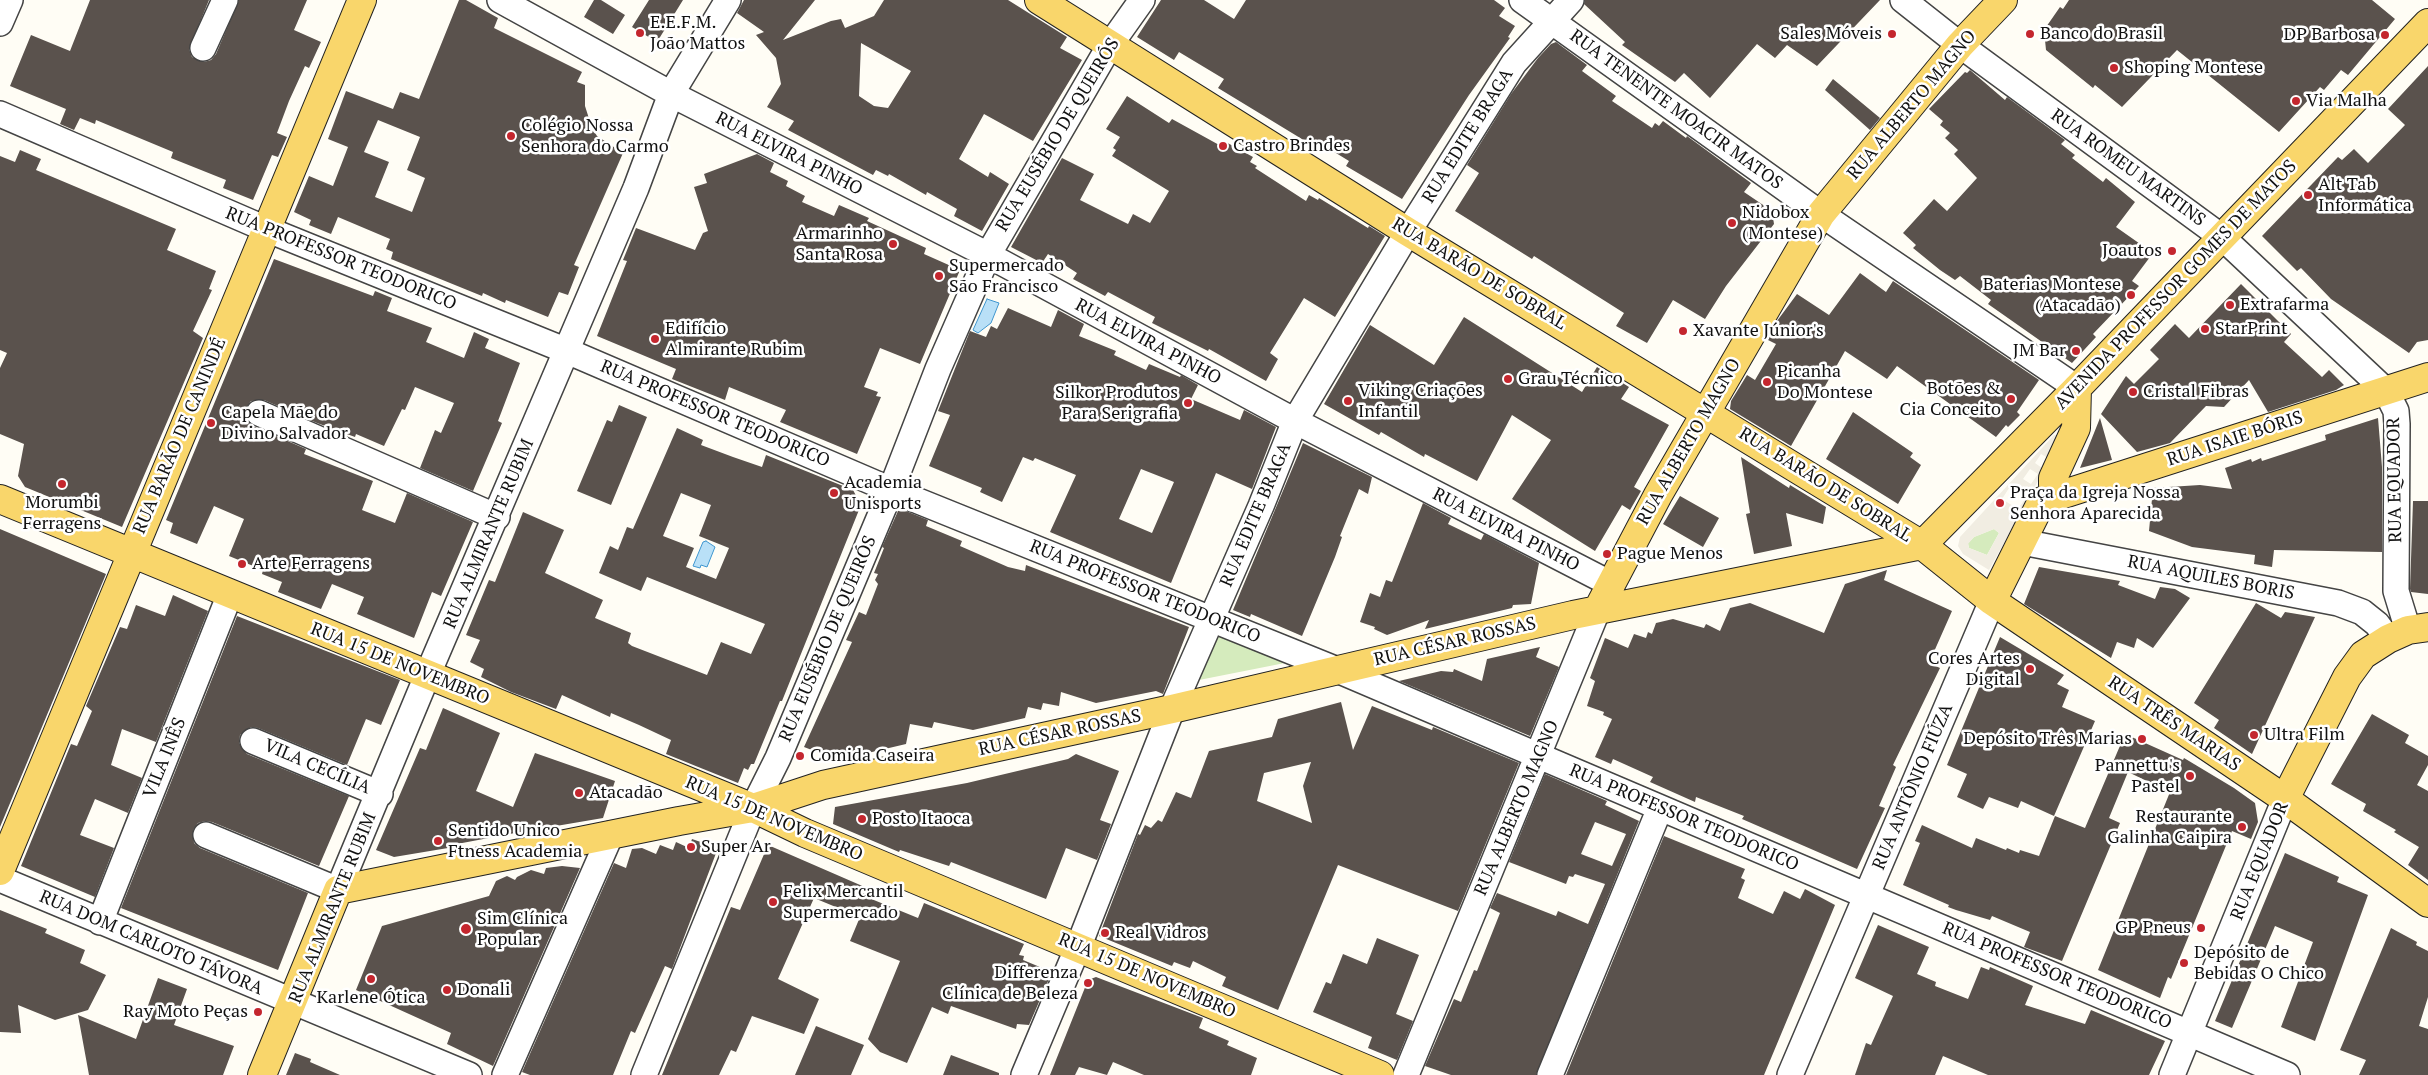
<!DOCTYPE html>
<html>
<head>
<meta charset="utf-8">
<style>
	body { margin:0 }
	canvas { display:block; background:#fffdf5 }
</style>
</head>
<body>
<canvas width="2428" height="1075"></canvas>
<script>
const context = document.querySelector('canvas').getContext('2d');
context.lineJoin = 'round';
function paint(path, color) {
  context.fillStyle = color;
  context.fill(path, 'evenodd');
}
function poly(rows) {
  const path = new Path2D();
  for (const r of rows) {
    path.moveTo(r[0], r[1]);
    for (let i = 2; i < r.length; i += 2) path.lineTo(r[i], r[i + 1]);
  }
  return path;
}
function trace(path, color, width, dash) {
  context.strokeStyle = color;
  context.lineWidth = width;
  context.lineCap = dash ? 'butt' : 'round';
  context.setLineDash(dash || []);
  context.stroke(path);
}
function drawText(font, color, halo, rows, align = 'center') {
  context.font = font + ' "PT Serif",serif';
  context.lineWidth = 5;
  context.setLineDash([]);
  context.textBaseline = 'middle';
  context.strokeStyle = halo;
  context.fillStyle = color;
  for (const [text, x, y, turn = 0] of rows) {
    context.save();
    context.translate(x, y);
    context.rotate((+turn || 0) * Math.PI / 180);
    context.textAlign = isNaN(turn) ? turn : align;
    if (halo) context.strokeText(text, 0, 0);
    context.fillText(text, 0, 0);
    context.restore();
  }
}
paint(poly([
	[1994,529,1999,533,1987,555,1969,548,1968,543,1974,537],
	[1222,627,1300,660,1199,680]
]), '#d5ebbd');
paint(poly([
	[2054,435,2058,435,2061,439,1989,570,1963,554,1958,546,1960,537],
	[2041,454,2048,458,2042,468,2035,463],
	[2030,469,2038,474,2031,484,2023,479],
	[2011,485,2027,496,2018,509,2002,499],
	[1994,529,1999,533,1987,555,1969,548,1968,544,1974,537]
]), '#f1ede2');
const water = poly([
	[987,299,999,303,991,323,978,333,973,330,987,299],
	[706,541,715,547,707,567,701,565,700,568,693,566,703,542,706,541]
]);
paint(water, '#b9e0f7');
trace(water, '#3f96cf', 1);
paint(poly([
	[90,0,209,0,189,49,192,57,204,62,211,60,216,54,239,0,307,0,294,30,321,42,309,68,305,66,289,101,277,133,287,137,278,157,272,155,253,200,223,188,226,180,171,158,173,152,96,120,95,124,80,118,74,130,60,124,66,109,10,86,31,35,70,51],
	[459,0,466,0,498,18,494,28,582,72,577,82,585,85,585,106,592,128,597,136,623,153,574,265,579,267,568,295,559,292,548,317,506,300,505,303,483,293,482,296,391,259,393,252,386,249,390,239,338,217,331,234,309,225,311,220,294,212,309,176,333,186,348,147,328,139,346,91,393,109,400,92,419,99],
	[378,120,420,137,407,170,425,178,412,212,375,197,389,162,364,152],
	[594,0,601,0,625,15,613,34,584,17],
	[649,0,683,0,657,42,632,27],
	[744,0,815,0,783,40,831,21,841,19,845,28,874,16,884,0,1008,0,1067,37,1060,48,1082,60,1033,141,984,114,959,159,988,177,990,172,1009,184,982,231,954,216,957,209,927,192,926,195,889,174,888,176,876,170,873,175,788,130,794,121,767,107,781,84,776,58,756,35,764,32,737,13],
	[861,43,911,71,888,108,874,106,859,96],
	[1161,0,1204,0,1234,19,1246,0,1494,0,1505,8,1499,16,1515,26,1508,37,1510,38,1469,95,1402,199,1346,166,1349,161,1318,142,1315,147,1218,88,1224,79,1179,52,1174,60,1137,37],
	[1585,0,1880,0,1817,66,1787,45,1775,58,1757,44,1710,98,1684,73,1675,82,1622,45,1625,42,1584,4],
	[2069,0,2372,0,2395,19,2348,75,2341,70,2324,90,2320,87,2279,132,2177,50,2122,107,2095,85,2093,88,2046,50,2044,30,2060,7,2063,9],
	[1556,42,1587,65,1582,71,1616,96,1612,101,1652,128,1655,123,1659,126,1663,121,1686,138,1687,136,1751,183,1744,192,1772,211,1774,224,1726,286,1705,319,1673,300,1647,343,1616,326,1624,313,1534,256,1532,259,1455,211,1479,173,1467,165,1511,94,1538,58,1551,44],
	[2428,66,2428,340,2417,342,2409,353,2331,299,2301,268,2297,271,2262,236,2338,157,2342,160,2354,149,2368,163,2405,125,2388,109],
	[1970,70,2005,100,2007,97,2065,140,2061,144,2075,155,2072,158,2103,182,2106,178,2135,202,2116,227,2153,253,2132,281,2139,286,2093,334,2096,337,2072,363,1988,304,1991,300,1960,276,1955,280,1940,270,1913,248,1916,245,1903,233,1934,199,1947,211,1977,178,1954,154,1958,150,1945,138,1950,133,1940,125,1943,121,1929,109,1965,72,1967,73],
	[1833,79,1880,118,1870,130,1825,90],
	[1127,96,1169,123,1172,119,1221,146,1224,141,1253,157,1250,162,1257,166,1255,168,1306,201,1309,195,1318,200,1319,198,1368,228,1369,226,1385,236,1335,317,1304,298,1270,353,1278,359,1266,381,1209,349,1208,351,1152,323,1155,317,1108,292,1105,296,1073,279,1077,273,1048,254,1042,263,1011,247,1062,158,1094,174,1080,200,1128,224,1133,214,1150,223,1169,191,1112,156,1116,150,1113,148,1120,137,1106,129],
	[20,150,41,159,36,170,176,229,167,250,216,271,209,289,212,290,193,331,203,338,122,527,25,487,18,476,24,444,0,434,0,368,7,353,0,350,0,156,15,162],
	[757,154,774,163,770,172,788,181,786,186,805,196,802,202,834,216,839,205,869,218,867,221,926,248,924,254,960,270,920,364,880,348,864,387,878,392,876,396,881,397,857,454,780,422,786,410,729,387,725,400,672,379,676,369,597,336,627,261,623,260,636,228,695,250,703,233,708,231,694,187,707,183,704,174],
	[274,259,373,296,375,291,392,298,387,311,432,328,426,342,464,358,474,332,489,339,485,348,520,363,498,421,502,423,473,491,420,468,435,430,441,433,454,403,415,387,405,410,402,409,384,446,356,434,355,437,317,423,264,400,251,401,246,408,247,421,253,426,306,449,304,454,373,481,362,510,395,523,407,493,473,522,441,596,432,592,414,638,357,614,364,597,332,584,321,609,278,592,282,582,262,574,263,570,229,556,244,519,214,506,197,544,170,533,173,523,166,520],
	[1860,273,1886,292,1893,281,2039,380,2017,412,2020,415,2008,427,2006,425,1996,437,1897,366,1887,379,1845,351,1791,446,1730,409,1731,401,1747,375,1755,380,1776,344,1768,340,1777,321,1797,294,1829,315],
	[2241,284,2291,334,2284,342,2322,377,2329,370,2344,385,2336,390,2268,412,2249,380,2224,407,2206,406,2170,443,2137,452,2101,414,2126,376,2134,384,2159,359,2150,350,2175,324,2189,338],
	[1008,308,1051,327,1058,310,1084,324,1079,336,1116,351,1114,355,1146,370,1149,364,1180,377,1181,375,1198,385,1191,399,1240,420,1244,410,1276,427,1252,489,1216,473,1171,583,1050,532,1076,475,1035,458,1033,461,1023,457,1002,502,980,492,982,488,929,466,950,415,938,411,970,331,986,337,991,326,997,329],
	[1141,469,1174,482,1152,533,1119,519],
	[1464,317,1582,392,1597,367,1629,387,1621,399,1669,425,1634,487,1641,491,1630,510,1622,505,1595,551,1512,499,1551,440,1512,415,1477,481,1425,454,1424,457,1381,432,1379,435,1324,404,1370,325,1434,365],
	[619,405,647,417,611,505,577,491,607,420,612,422],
	[1853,412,1913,453,1910,457,1921,465,1898,504,1826,459],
	[2100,418,2112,460,2080,468],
	[2378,418,2382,467,2382,552,2274,550,2272,567,2254,564,2255,555,2192,547,2149,531,2153,488,2200,485,2232,489,2225,468,2251,459,2252,462,2261,458,2262,461,2326,440,2325,435],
	[677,428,703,440,701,445,733,457,762,467,766,455,853,490,861,505,782,701,780,701,754,764,751,764,748,770,744,768,738,783,666,754,671,740,639,725,611,713,610,717,562,695,556,709,511,692,481,677,484,669,470,662,480,640,466,635,489,580,495,582,523,512,564,530,545,573,603,600,595,618,631,633,628,643,632,646,707,675,721,642,751,654,765,624,647,577,641,591,599,573,610,546,618,550,627,527,633,529],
	[681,493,711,505,699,536,729,548,716,579,686,567,694,548,663,536],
	[1303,443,1372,477,1368,494,1359,489,1340,536,1342,537,1335,557,1302,636,1251,614,1250,617,1233,610],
	[1741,457,1789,488,1790,485,1826,507,1823,524,1786,513,1792,546,1754,554,1746,514,1750,513],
	[1680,496,1719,518,1703,547,1663,524],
	[2413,501,2428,501,2428,594,2411,592,2410,589],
	[1423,503,1451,518,1448,524,1481,540,1484,534,1539,563,1531,604,1513,605,1512,608,1425,629,1429,620,1387,635,1374,629,1375,627,1360,622,1370,593,1380,597,1386,580,1392,582],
	[901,509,928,520,926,526,962,541,960,546,1008,567,1025,571,1026,565,1189,627,1163,694,1156,691,1096,703,1061,692,1059,706,1043,703,1041,710,1028,707,1025,718,973,730,934,722,932,728,910,724,906,744,838,760,804,747,852,642,846,640,859,612,866,615,878,584,875,580,878,574,874,573,884,548,882,547,898,511],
	[0,529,106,574,0,827],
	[2039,567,2120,581,2118,585,2155,599,2160,587,2175,589,2190,598,2153,648,2137,638,2134,648,2117,642,2111,658,2024,604],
	[1887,570,1884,580,1952,611,1929,663,1940,668,1893,765,1896,767,1879,806,1885,808,1857,869,1742,819,1744,816,1696,797,1695,802,1650,782,1653,777,1613,759,1611,764,1595,757,1612,719,1603,715,1604,712,1587,706,1595,681,1590,678,1605,638,1628,648,1634,634,1646,638,1648,632,1652,634,1656,623,1673,619,1704,628,1706,624,1720,631,1730,608,1750,603,1824,633,1845,584],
	[173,595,208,611,156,742,122,729,111,765,142,778,128,813,95,799,80,835,114,848,95,897,21,866,71,744,77,746,92,711,86,706,120,627,127,629,136,605,165,616],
	[2256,603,2281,618,2285,612,2315,617,2252,754,2214,728,2219,720,2194,703],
	[237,616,400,680,381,725,366,719,347,765,258,728,251,727,240,735,239,743,247,754,349,796,319,866,212,822,205,821,198,823,193,830,194,843,200,848,308,893,278,970,121,908],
	[2000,637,2064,675,2057,684,2069,690,2062,707,2095,721,2054,816,2021,801,2018,808,1989,797,1983,809,1957,797,1967,774,1947,765],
	[1540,647,1536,657,1559,667,1530,736,1399,681,1441,671,1453,672,1454,669,1482,681,1487,659],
	[1341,702,1353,750,1372,706,1432,730,1433,727,1519,763,1458,911,1338,865,1278,1010,1222,986,1226,977,1193,961,1190,968,1174,962,1172,966,1099,936,1138,834,1140,835,1145,825,1151,828,1158,820,1162,822,1176,792,1191,798,1209,751,1272,737,1278,719],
	[1311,762,1303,786,1312,823,1257,801,1264,773],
	[443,708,500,733,476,791,513,807,535,753,615,781,603,818,515,833,457,844,460,846,394,857,376,850,420,748,426,750],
	[2372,714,2409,735,2405,743,2428,756,2428,765,2417,785,2428,791,2428,880,2408,865,2419,847,2394,832,2396,830,2363,811,2366,804,2331,784],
	[2125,734,2183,760,2184,758,2234,788,2255,803,2258,822,2251,839,2232,831,2171,979,2168,977,2160,998,2098,970,2170,792,2128,772,2109,818,2120,823,2062,961,2024,947,2030,932,1992,916,1990,920,1956,910,1948,907,1949,905,1903,885,1920,843,1915,841,1922,825,1972,848,1976,838,2006,850,2007,848,2019,853,2020,850,2039,856,2055,816,2085,828],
	[1076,754,1119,771,1100,820,1111,824,1097,860,1066,848,1046,899,951,862,949,866,900,850,899,852,833,824,835,807,967,783,1068,759],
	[1545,774,1607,801,1605,805,1639,821,1536,1075,1451,1075,1425,1066,1454,999,1461,1002,1474,970,1477,971,1500,913,1490,908,1497,893,1556,916,1558,911,1588,924,1605,884,1575,874,1573,877,1569,876,1566,884,1509,862],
	[1595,822,1626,834,1612,866,1581,854],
	[1664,836,1745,869,1741,878,1745,880,1738,898,1773,914,1784,891,1800,899,1805,889,1835,905,1764,1075,1566,1075],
	[692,839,718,848,672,969,665,966,635,1033,631,1031,613,1075,530,1075,522,1072,614,863,626,868,632,849,642,848,656,854,660,845,673,850,676,842,689,848],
	[768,845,867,888,864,896,918,918,924,903,1024,944,1019,955,1024,956,1023,960,1052,972,1029,1025,1017,1024,1016,1029,951,1006,948,1014,932,1007,907,1063,880,1052,868,1039,900,961,850,941,860,917,814,898,778,979,819,999,804,1034,752,1016,736,1052,731,1050,719,1075,662,1075,731,907,740,910],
	[2285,853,2339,877,2337,882,2368,895,2315,1041,2281,1027,2313,942,2275,926,2232,1028,2215,1021],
	[562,866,580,868,493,1066,447,1044,451,1033,356,990,382,926,489,896,496,881,507,876,515,880,517,877,531,870,544,874,546,868],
	[0,910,47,929,45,933,85,950,80,963,106,975,88,1010,55,1020,18,1005,21,1033,0,1032],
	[1878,925,1929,947,1917,974,1936,982,1935,986,1968,999,1981,967,1989,970,1990,967,2033,986,2025,1005,2085,1024,2091,1010,2165,1041,2149,1075,1988,1075,1943,1056,1935,1075,1855,1075,1866,1043,1871,1045,1893,996,1855,978],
	[2391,928,2417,942,2416,945,2428,951,2428,997,2419,1026,2428,1029,2428,1075,2359,1075,2366,1060,2340,1050],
	[1377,938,1419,955,1396,1014,1413,1021,1397,1060,1368,1048,1372,1037,1313,1012,1326,982,1331,984,1343,954,1367,964],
	[1096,977,1203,1018,1199,1028,1229,1041,1227,1045,1257,1058,1251,1075,1144,1075,1113,1062,1107,1075,1079,1067,1075,1075,1050,1075,1088,980],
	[158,978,187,989,174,1025,234,1046,223,1075,89,1075,78,1015,136,1039],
	[816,1026,864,1045,851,1075,795,1075],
	[295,1053,311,1059,310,1062,340,1075,286,1075],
	[951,1055,999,1073,999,1075,943,1075]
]), '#5a524d');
const minor = poly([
	[500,0,671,94,988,255,1295,421,1611,584],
	[1522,0,1821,214,2077,388],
	[1903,0,1960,45,2223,238,2386,391,2396,411,2397,424,2396,591,2408,630],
	[0,23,10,0],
	[203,48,225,0],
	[0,114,266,229,567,351,891,490,1335,669,2287,1075],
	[259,413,497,517],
	[2022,542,2338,603,2362,612,2377,624,2388,639],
	[253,741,380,794],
	[206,835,338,890,427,676,636,188,671,94,728,0],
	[0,879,469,1075],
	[100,922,230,594],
	[505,1075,611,834],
	[644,1075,753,808,778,758,891,490,938,369,988,255,1110,45,1142,0],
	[1024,1075,1083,935,1172,709,1261,506,1295,421,1408,232,1514,63,1571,0],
	[1406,1075,1598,609],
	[1550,1075,1660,808],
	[1790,1075,1992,601],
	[2172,1075,2285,799]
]);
const major = poly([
	[1039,0,1408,232,1922,545,1992,601,2285,799,2428,903],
	[2064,494,2053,485,2053,478,2076,428,2077,388],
	[0,499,753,808,805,833,1380,1075],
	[1922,545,2077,388,2428,23],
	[1992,601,2042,501,2428,377],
	[1598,609,1658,495,1821,214,1960,45,2003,0],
	[2285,799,2347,677,2363,655,2388,639,2408,630,2428,627],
	[0,871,362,0],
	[262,1075,338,890,679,821,753,808,823,785,1172,709,1573,615,1922,545]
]);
trace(minor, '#444', 28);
trace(major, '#222', 30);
trace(minor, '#fff', 25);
trace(major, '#f9d66b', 28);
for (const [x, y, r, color] of [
	[640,33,5,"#c4262e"],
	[1892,34,5,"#c4262e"],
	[2030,34,5,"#c4262e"],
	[2385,35,5,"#c4262e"],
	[2114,68,5,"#c4262e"],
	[2296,101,5,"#c4262e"],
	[511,136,5,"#c4262e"],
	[1223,146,5,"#c4262e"],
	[2308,195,5,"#c4262e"],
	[1732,223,5,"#c4262e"],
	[893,244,5,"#c4262e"],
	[2172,251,5,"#c4262e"],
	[939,276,5,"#c4262e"],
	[2131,295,5,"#c4262e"],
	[2230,305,5,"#c4262e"],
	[2205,329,5,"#c4262e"],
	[1683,331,5,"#c4262e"],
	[655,339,5,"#c4262e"],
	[2076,351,5,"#c4262e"],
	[1508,379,5,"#c4262e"],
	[1767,382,5,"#c4262e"],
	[2133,392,5,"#c4262e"],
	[2011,399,5,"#c4262e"],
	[1348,401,5,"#c4262e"],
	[1188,403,5,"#c4262e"],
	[211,423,5,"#c4262e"],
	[62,484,5,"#c4262e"],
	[834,493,5,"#c4262e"],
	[2000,503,5,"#c4262e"],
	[1607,554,5,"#c4262e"],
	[242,564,5,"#c4262e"],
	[2030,669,5,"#c4262e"],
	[2254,735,5,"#c4262e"],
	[2142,739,5,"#c4262e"],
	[800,756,5,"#c4262e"],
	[2190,776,5,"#c4262e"],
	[579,793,5,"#c4262e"],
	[862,819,5,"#c4262e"],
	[2242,827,5,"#c4262e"],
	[438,841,5,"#c4262e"],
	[691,847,5,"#c4262e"],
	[773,902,5,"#c4262e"],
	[2201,928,5,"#c4262e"],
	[466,929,6,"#c4262e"],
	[1105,933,5,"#c4262e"],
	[2184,963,5,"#c4262e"],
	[371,979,5,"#c4262e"],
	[1088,983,5,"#c4262e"],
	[447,990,5,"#c4262e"],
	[258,1012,5,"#c4262e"]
]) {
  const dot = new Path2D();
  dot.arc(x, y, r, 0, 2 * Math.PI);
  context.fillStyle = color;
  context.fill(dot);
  trace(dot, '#fff', 2);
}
drawText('18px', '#111', '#fff', [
	["E.E.F.M.",650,23],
	["João Mattos",650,44],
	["Sales Móveis",1882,34,"right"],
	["Banco do Brasil",2040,34],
	["DP Barbosa",2375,35,"right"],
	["Shoping Montese",2124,68],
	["Via Malha",2306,101],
	["Colégio Nossa",521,126],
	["Senhora do Carmo",521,147],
	["Castro Brindes",1233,146],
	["Alt Tab",2318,185],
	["Informática",2318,206],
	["Nidobox",1742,213],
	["(Montese)",1742,234],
	["Armarinho",883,234,"right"],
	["Santa Rosa",883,255,"right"],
	["Joautos",2162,251,"right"],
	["Supermercado",949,266],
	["São Francisco",949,287],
	["Baterias Montese",2121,285,"right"],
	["(Atacadão)",2121,306,"right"],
	["Extrafarma",2240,305],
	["Edifício",665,329],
	["Almirante Rubim",665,350],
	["StarPrint",2215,329],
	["Xavante Júnior's",1693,331],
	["JM Bar",2066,351,"right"],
	["Picanha",1777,372],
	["Do Montese",1777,393],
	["Grau Técnico",1518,379],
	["Botões &",2001,389,"right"],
	["Cia Conceito",2001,410,"right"],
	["Viking Criações",1358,391],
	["Infantil",1358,412],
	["Cristal Fibras",2143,392],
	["Silkor Produtos",1178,393,"right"],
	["Para Serigrafia",1178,414,"right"],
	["Capela Mãe do",221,413],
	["Divino Salvador",221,434],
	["Academia",844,483],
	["Unisports",844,504],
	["Praça da Igreja Nossa",2010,493],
	["Senhora Aparecida",2010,514],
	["Morumbi",62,503,"center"],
	["Ferragens",62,524,"center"],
	["Pague Menos",1617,554],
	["Arte Ferragens",252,564],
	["Cores Artes",2020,659,"right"],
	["Digital",2020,680,"right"],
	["Ultra Film",2264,735],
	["Depósito Três Marias",2132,739,"right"],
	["Comida Caseira",810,756],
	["Pannettu's",2180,766,"right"],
	["Pastel",2180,787,"right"],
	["Atacadão",589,793],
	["Restaurante",2232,817,"right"],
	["Galinha Caipira",2232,838,"right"],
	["Posto Itaoca",872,819],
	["Sentido Unico",448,831],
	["Ftness Academia",448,852],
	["Super Ar",701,847],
	["Felix Mercantil",783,892],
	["Supermercado",783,913],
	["Sim Clínica",477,919],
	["Popular",477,940],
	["GP Pneus",2191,928,"right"],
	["Real Vidros",1115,933],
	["Depósito de",2194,953],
	["Bebidas O Chico",2194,974],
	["Differenza",1078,973,"right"],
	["Clínica de Beleza",1078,994,"right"],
	["Donali",457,990],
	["Karlene Ótica",371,998,"center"],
	["Ray Moto Peças",248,1012,"right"]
], 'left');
drawText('18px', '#111', '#fff', [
	["RUA ALBERTO MAGNO",1912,105,-50],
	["RUA TENENTE MOACIR MATOS",1676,110,36],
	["RUA EUSÉBIO DE QUEIRÓS",1058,135,-59],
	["RUA EDITE BRAGA",1468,136,-58],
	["RUA ELVIRA PINHO",789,154,27],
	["RUA ROMEU MARTINS",2128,168,36],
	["RUA PROFESSOR TEODORICO",341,259,22],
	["RUA BARÃO DE SOBRAL",1479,274,31],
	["AVENIDA PROFESSOR GOMES DE MATOS",2176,285,-46],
	["RUA ELVIRA PINHO",1148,342,28],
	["RUA PROFESSOR TEODORICO",715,414,23],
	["RUA BARÃO DE CANINDÉ",180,436,-67],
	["RUA ISAIE BÓRIS",2235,439,-18],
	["RUA ALBERTO MAGNO",1689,442,-60],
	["RUA EQUADOR",2395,480,-91],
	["RUA BARÃO DE SOBRAL",1825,485,32],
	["RUA EDITE BRAGA",1256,515,-67],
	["RUA ELVIRA PINHO",1506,530,27],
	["RUA ALMIRANTE RUBIM",489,534,-67],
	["RUA AQUILES BORIS",2211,578,11],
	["RUA PROFESSOR TEODORICO",1145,592,22],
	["RUA EUSÉBIO DE QUEIRÓS",828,639,-67],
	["RUA CÉSAR ROSSAS",1455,642,-13],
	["RUA 15 DE NOVEMBRO",400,664,22],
	["RUA TRÊS MARIAS",2174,724,34],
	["RUA CÉSAR ROSSAS",1060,733,-12],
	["VILA INÊS",165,758,-68],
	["VILA CECÍLIA",317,767,23],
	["RUA ANTÔNIO FIÚZA",1913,787,-67],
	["RUA ALBERTO MAGNO",1517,808,-67],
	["RUA PROFESSOR TEODORICO",1684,818,23],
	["RUA 15 DE NOVEMBRO",774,819,23],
	["RUA EQUADOR",2260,861,-68],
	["RUA ALMIRANTE RUBIM",333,908,-68],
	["RUA DOM CARLOTO TÁVORA",151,943,23],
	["RUA 15 DE NOVEMBRO",1147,976,23],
	["RUA PROFESSOR TEODORICO",2057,976,23]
]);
</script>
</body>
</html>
